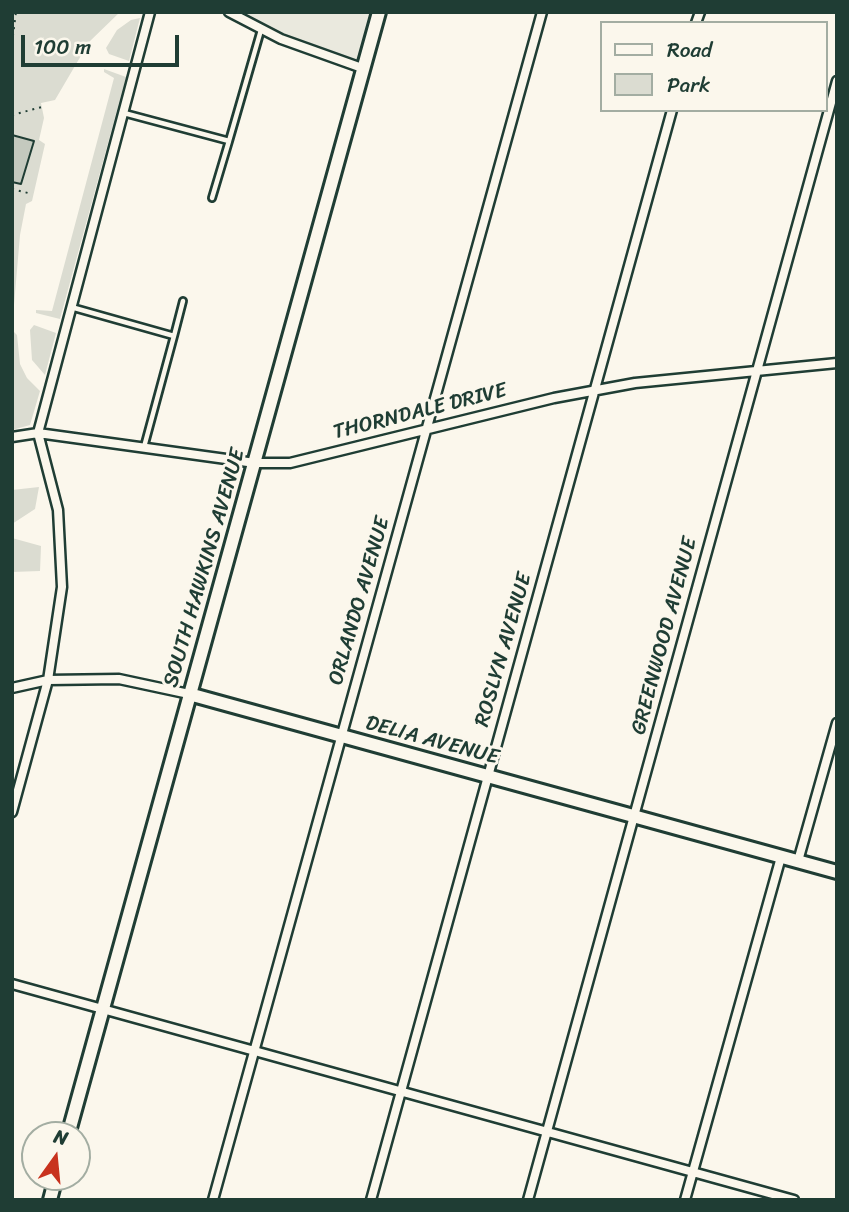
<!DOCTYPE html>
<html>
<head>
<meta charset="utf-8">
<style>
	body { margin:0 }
	#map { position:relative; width:849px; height:1212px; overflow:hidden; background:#fbf7ec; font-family:Sriracha,sans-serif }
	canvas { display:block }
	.frame { position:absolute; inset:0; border:14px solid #1f3d34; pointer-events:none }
	.legend { position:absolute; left:600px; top:21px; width:228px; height:91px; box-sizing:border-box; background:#fbf7ec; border:2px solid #a3ada2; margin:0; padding:9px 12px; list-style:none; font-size:21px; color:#1f3d34 }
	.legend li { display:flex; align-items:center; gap:14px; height:35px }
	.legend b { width:35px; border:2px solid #a3ada2 }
	.north { position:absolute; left:21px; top:1121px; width:70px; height:70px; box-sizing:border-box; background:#fbf7ec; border:2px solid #a3ada2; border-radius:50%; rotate:15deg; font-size:19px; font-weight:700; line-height:28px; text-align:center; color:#1f3d34 }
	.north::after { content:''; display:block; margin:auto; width:24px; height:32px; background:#c8321e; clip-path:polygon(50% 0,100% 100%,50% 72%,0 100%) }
	.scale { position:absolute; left:21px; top:35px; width:158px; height:32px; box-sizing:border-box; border:4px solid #1f3d34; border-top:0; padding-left:9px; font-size:21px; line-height:24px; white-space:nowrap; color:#1f3d34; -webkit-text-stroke:5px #fbf7ec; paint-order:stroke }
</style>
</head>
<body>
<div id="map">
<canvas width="849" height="1212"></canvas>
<div class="frame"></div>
<ul class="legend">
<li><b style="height:9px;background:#fbf7ec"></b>Road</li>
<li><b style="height:19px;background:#dbdcd1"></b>Park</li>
</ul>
<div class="north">N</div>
<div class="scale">100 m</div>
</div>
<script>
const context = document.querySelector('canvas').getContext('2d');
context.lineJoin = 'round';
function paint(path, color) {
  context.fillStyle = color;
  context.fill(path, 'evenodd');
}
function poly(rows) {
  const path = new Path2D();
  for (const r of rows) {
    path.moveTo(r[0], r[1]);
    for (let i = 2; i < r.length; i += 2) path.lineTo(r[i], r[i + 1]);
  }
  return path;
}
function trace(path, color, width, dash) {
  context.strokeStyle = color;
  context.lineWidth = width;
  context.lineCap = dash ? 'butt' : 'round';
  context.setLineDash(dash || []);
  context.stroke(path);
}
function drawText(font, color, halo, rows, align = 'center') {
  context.font = font + ' Sriracha,sans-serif';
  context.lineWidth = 6;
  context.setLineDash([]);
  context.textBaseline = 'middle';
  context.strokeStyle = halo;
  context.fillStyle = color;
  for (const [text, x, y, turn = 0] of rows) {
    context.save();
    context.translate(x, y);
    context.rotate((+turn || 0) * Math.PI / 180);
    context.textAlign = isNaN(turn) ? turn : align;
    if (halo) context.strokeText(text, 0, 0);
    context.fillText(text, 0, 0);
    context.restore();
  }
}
paint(poly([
	[229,12,379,12,362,68,326,58]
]), '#eae9de');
paint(poly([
	[12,12,120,12,89,42,55,100,41,103,44,118,39,140,45,144,32,201,26,204,20,235,14,305,14,332,17,335,20,364,27,378,40,391,30,425,12,430],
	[140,18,129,61,109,54,106,48,117,30,131,20],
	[104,69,126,77,60,319,36,313,36,310,52,311,114,78,104,72],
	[34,325,56,333,45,375,32,360,30,330],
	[39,487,35,509,12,524,12,490],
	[12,538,41,546,40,571,12,572]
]), '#dbdcd1');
const building = poly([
	[12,135,34,141,21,184,12,182,12,135]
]);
paint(building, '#c4c9be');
trace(building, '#1f3d34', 2);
const lane = poly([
	[124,113,229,141,261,30],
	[212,198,229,141],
	[71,307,174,336,144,447],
	[174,336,183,301]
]);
const street = poly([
	[229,12,281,39,362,68],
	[696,23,700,12],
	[12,437,38,433,255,463,290,463,554,398,635,383,837,363],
	[12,688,48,680,119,679,189,694],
	[12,812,48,680,62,587,58,510,38,433,150,12],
	[798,861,837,723],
	[12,984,794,1200],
	[213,1200,542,12],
	[371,1200,672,110],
	[528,1200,837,81],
	[685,1200,781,857]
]);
const secondary = poly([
	[189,694,837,872],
	[68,1135,379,12],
	[50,1200,56,1177]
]);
trace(lane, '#1f3d34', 10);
trace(street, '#1f3d34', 13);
trace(secondary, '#1f3d34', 18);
trace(poly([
	[12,43,16,12],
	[12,115,42,107],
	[12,189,28,193]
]), '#1f3d34', 2, [2, 5]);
trace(lane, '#fbf7ec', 4.5);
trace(street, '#fbf7ec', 8);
trace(secondary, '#fbf7ec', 12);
drawText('21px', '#1f3d34', '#fbf7ec', [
	["THORNDALE DRIVE",420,412,-14],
	["SOUTH HAWKINS AVENUE",205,568,-74],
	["ORLANDO AVENUE",360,601,-74],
	["GREENWOOD AVENUE",665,636,-75],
	["ROSLYN AVENUE",504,650,-74],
	["DELIA AVENUE",432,741,15]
]);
</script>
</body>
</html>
